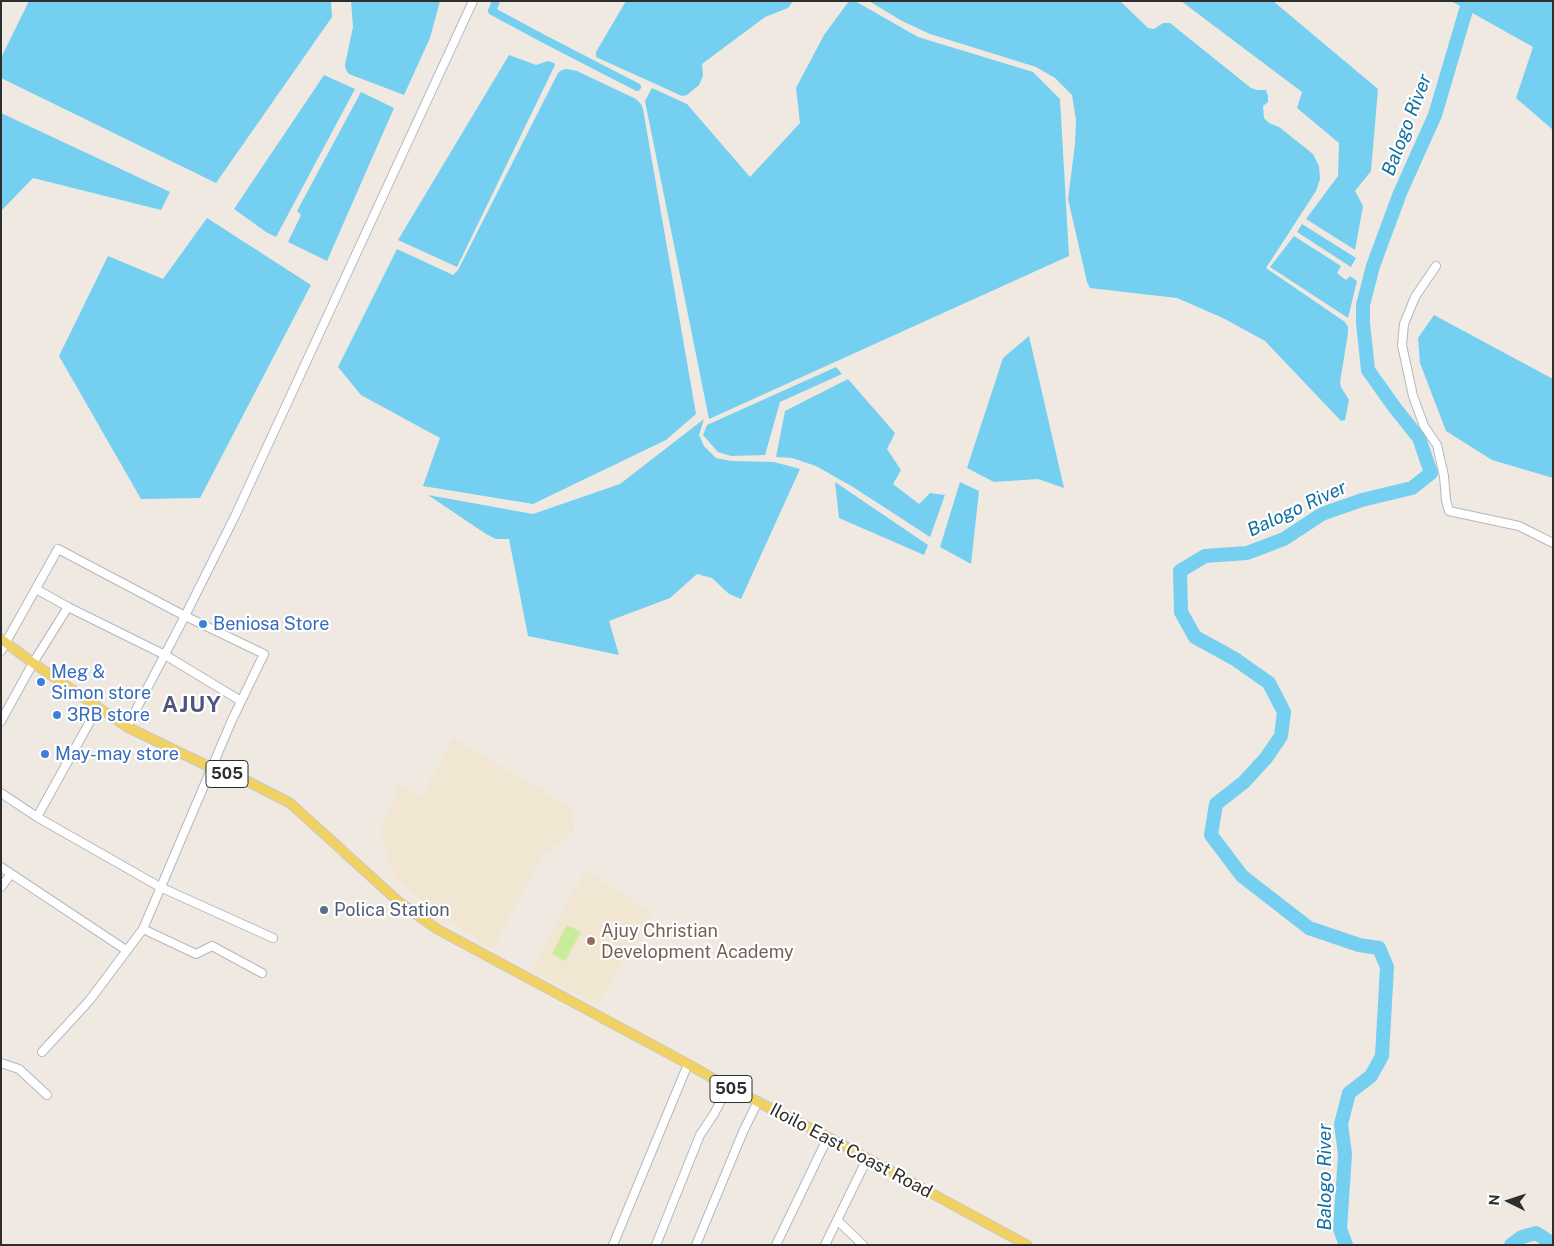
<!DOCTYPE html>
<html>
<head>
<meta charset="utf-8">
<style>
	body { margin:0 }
	#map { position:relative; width:1554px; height:1246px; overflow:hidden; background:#efe9e1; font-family:"Public Sans",sans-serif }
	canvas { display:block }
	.frame { position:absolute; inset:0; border:2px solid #2e2e2e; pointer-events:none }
	.north { position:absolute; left:1484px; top:1176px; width:50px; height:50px; -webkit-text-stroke:4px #fff; paint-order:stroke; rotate:274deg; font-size:14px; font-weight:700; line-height:20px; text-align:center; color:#2e2e2e }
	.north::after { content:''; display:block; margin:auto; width:18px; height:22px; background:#2e2e2e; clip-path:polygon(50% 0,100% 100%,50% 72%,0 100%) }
</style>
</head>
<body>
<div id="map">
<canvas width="1554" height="1246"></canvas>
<div class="frame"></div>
<div class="north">N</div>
</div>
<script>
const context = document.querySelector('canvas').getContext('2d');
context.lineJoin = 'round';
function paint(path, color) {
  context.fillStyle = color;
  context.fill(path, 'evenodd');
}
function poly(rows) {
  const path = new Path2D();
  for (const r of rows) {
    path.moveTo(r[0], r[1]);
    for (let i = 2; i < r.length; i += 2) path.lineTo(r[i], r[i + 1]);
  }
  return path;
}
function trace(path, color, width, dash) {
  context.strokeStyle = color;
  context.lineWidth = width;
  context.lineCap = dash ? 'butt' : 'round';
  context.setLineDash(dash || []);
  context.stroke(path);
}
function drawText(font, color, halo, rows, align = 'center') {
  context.font = font + ' "Public Sans",sans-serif';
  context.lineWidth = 4.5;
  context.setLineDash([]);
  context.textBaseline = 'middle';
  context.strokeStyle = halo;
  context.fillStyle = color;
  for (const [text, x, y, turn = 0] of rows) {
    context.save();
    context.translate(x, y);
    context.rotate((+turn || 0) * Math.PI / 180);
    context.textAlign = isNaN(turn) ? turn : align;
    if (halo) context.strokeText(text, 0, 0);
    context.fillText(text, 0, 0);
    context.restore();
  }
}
paint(poly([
	[453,738,573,809,574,832,540,858,493,950,425,904,394,877,381,832,398,785,422,796],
	[585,870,652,913,597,1005,532,970]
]), '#f0e6d1');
paint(poly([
	[567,925,581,932,565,961,552,954]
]), '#c9ec9a');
paint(poly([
	[29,1,331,1,332,17,216,183,1,78,1,58],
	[351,1,440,1,430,38,404,95,349,74,346,70,345,65,353,27],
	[626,1,793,1,788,8,765,17,702,64,703,76,699,85,687,95,682,96,596,57,596,52],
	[849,1,855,1,918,37,1033,72,1060,99,1069,256,709,419,645,101,652,88,687,104,750,177,800,123,796,88,824,35],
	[869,1,1120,1,1148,28,1154,29,1163,23,1170,23,1251,88,1257,90,1266,90,1268,96,1268,102,1263,106,1264,118,1269,123,1279,127,1313,154,1319,166,1320,179,1316,191,1266,268,1345,322,1348,327,1348,333,1340,382,1341,387,1349,400,1345,420,1341,421,1265,341,1223,318,1177,298,1090,288,1087,282,1068,199,1075,144,1076,120,1072,95,1055,78,1036,67,930,34,902,21],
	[1181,1,1273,1,1378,89,1371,171,1355,191,1363,206,1355,250,1306,219,1338,176,1339,143,1297,108,1302,92],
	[1451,1,1553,1,1553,130,1516,98,1533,47],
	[509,55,536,65,548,61,554,63,555,65,457,267,398,240],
	[567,69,577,71,636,99,641,104,643,109,696,414,666,440,533,504,423,486,440,438,361,395,338,367,397,249,453,275,458,270,558,73,562,70],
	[324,75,355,89,276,237,266,232,234,209],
	[361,92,394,108,327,261,288,242,301,215,297,211],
	[1,113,170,192,161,210,33,178,1,211],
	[207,218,311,285,200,498,141,499,59,356,108,256,163,279],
	[1302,224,1356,258,1351,267,1297,232],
	[1294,236,1341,266,1337,273,1346,280,1350,276,1357,281,1348,318,1270,267],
	[1434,315,1553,379,1553,478,1492,460,1446,431,1420,363,1418,338],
	[1029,336,1064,488,1038,479,994,482,967,468,1003,358],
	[836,367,842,374,780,402,765,455,731,456,718,452,703,435,707,425],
	[848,379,895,433,887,449,901,470,893,484,919,504,930,493,945,495,930,537,853,487,816,466,792,458,776,457,785,411],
	[704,419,699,435,704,446,716,458,731,461,774,462,800,469,741,599,729,594,712,578,697,574,670,598,609,621,619,655,528,636,509,539,496,539,486,534,428,495,533,514,620,484],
	[835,482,928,545,924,555,839,518],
	[960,482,979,491,971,564,940,547]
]), '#75cff0');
trace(poly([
	[496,1,492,11,544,39,637,87]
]), '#75cff0', 8);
trace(poly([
	[1346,1245,1340,1229,1345,1154,1341,1124,1349,1093,1371,1076,1382,1056,1387,967,1379,948,1359,945,1309,928,1242,876,1211,835,1216,804,1244,782,1266,758,1281,736,1284,712,1269,683,1235,659,1195,637,1181,612,1180,571,1205,556,1247,553,1284,539,1322,514,1362,500,1412,488,1431,473,1419,438,1395,408,1368,370,1363,323,1363,305,1373,266,1400,193,1435,115,1466,10],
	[1511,1245,1522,1237,1536,1233,1553,1244]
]), '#75cff0', 14);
const minor = poly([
	[1436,266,1415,297,1404,324,1402,345,1413,396,1424,426,1437,445,1444,476,1446,500,1449,511,1519,526,1553,543],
	[36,589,68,607,165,655,241,701],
	[1,651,58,549,185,616,264,654,232,720,143,929,89,1001,42,1052],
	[1,721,33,663,68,607],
	[127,727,185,616,235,516,473,1],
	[1,793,37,817,160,887,273,938],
	[37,817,98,707],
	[1,867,126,950],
	[1,887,11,874],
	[143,929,196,954,212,946,262,973],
	[1,1063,19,1069,47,1095],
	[837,1220,863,1245],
	[613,1245,688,1064],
	[656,1245,700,1135,714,1114,728,1087],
	[696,1245,743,1132,758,1101],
	[776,1245,828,1137],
	[825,1245,867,1159]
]);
const major = poly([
	[1,639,33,663,127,727,212,768,245,780,290,803,399,902,437,929,688,1064,728,1087,828,1137,1027,1245]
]);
trace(minor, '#b4b7c1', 10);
trace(major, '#c9c9c9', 11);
trace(minor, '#fff', 8);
trace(major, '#f2d163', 9);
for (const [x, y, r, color] of [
	[203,624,5,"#3f7fe0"],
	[41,682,5,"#3f7fe0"],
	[57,715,5,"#3f7fe0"],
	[45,754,5,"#3f7fe0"],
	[324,910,5,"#5c6f8a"],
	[591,941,5,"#8d6e63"]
]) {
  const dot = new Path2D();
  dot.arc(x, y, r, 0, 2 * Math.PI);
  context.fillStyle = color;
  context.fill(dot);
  trace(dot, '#fff', 2);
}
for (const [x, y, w] of [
	[227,774,42],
	[731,1089,42]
]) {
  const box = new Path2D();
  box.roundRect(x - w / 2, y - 13.5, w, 27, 4);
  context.fillStyle = '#fff';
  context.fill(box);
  trace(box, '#2e2e2e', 1);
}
drawText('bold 16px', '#2e2e2e', null, [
	["505",227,774],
	["505",731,1089]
]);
drawText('18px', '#366cbe', '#fff', [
	["Beniosa Store",213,624],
	["Meg &",51,672],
	["Simon store",51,693],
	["3RB store",67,715],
	["May-may store",55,754]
], 'left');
drawText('18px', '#4e5e75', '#fff', [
	["Polica Station",334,910]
], 'left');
drawText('18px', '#785e54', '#fff', [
	["Ajuy Christian",601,931],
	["Development Academy",601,952]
], 'left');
drawText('18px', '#2e2e2e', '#fff', [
	["Iloilo East Coast Road",851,1151,28]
]);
drawText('italic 19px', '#0d6fa3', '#fff', [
	["Balogo River",1407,125,-69],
	["Balogo River",1297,509,-25],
	["Balogo River",1325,1177,-90]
]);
context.letterSpacing = '1px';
drawText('bold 22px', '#4d5680', '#fff', [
	["AJUY",192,705]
]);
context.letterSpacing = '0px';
</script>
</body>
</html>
